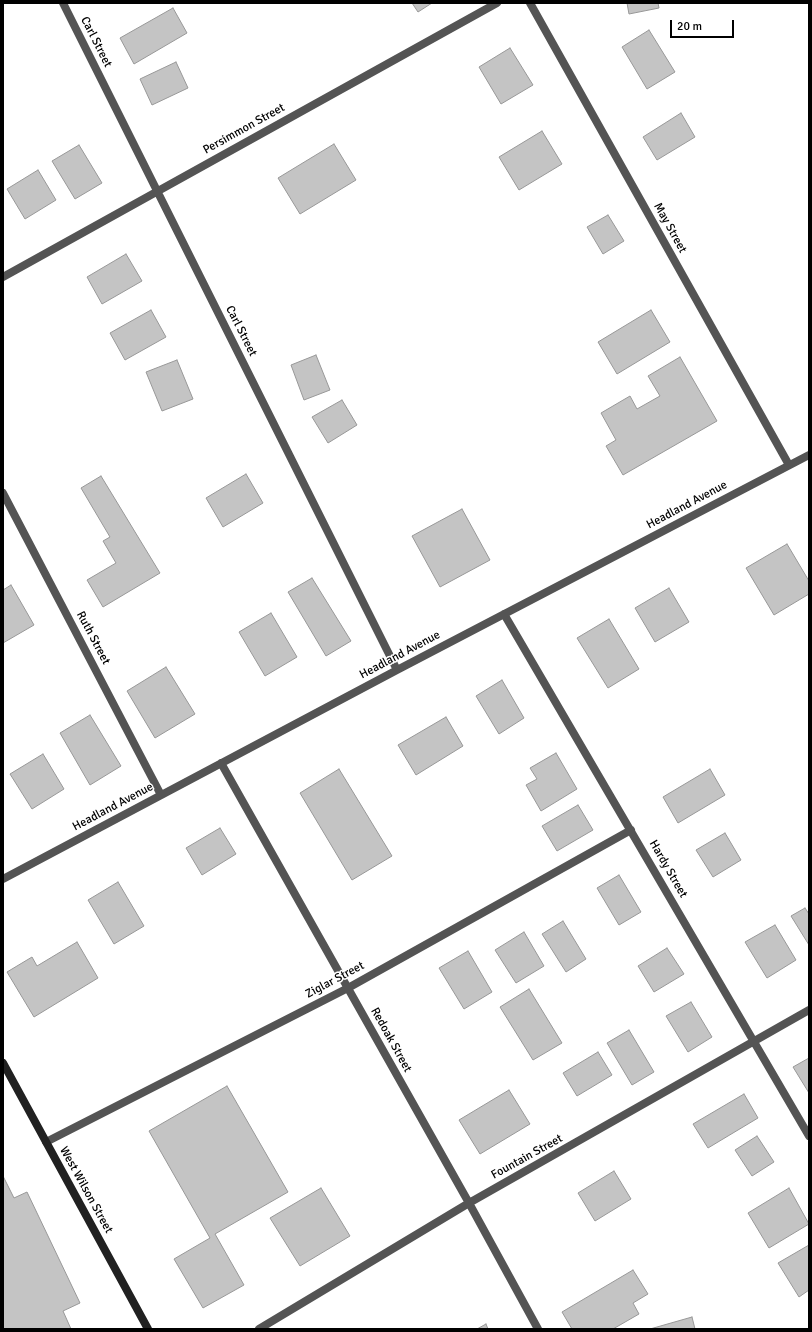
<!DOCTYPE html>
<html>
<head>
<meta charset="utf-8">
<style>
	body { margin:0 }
	#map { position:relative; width:812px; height:1332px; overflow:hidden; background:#fff; font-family:Signika,sans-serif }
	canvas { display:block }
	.frame { position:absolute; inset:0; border:4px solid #000; pointer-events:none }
	.scale { position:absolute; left:670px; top:20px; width:64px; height:18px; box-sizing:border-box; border:2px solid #000; border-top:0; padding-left:5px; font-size:12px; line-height:14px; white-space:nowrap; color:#000; -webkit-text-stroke:3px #fff; paint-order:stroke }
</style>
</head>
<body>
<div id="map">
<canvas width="812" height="1332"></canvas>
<div class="frame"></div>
<div class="scale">20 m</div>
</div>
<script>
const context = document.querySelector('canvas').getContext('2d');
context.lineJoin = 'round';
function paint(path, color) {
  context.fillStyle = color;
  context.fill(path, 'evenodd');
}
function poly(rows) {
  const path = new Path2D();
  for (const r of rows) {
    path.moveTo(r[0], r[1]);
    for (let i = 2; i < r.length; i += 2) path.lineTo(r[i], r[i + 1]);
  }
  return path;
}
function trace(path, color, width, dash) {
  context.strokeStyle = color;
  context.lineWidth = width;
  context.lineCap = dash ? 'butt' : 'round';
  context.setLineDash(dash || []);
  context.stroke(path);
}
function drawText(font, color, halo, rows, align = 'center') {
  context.font = font + ' Signika,sans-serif';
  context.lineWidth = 3;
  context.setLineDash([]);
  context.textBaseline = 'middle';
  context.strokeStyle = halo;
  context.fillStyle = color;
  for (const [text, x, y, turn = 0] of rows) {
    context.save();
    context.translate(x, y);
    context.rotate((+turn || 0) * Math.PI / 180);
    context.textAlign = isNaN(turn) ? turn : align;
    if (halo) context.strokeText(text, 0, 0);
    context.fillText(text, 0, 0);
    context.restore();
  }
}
const building = poly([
	[412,3,432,3,418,12,412,3],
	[627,3,658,3,659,8,629,14,627,3],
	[173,8,187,33,134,64,120,38,173,8],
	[649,30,675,72,647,89,622,47,649,30],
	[510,48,533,85,501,104,479,67,510,48],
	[176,62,188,88,152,105,140,79,176,62],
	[681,113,695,137,657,160,643,137,681,113],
	[542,131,562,164,519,190,499,157,542,131],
	[334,144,356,180,300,214,278,178,334,144],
	[79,145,102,183,75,199,52,161,79,145],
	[38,170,56,200,25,219,7,189,38,170],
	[608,215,624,241,603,254,587,227,608,215],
	[126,254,142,281,102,304,87,277,126,254],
	[151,310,166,337,125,360,110,333,151,310],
	[651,310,670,342,617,374,598,342,651,310],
	[316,355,330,390,304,400,291,365,316,355],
	[680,357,717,421,623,475,606,446,616,440,601,413,630,396,637,409,660,396,648,376,680,357],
	[177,360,193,399,162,411,146,372,177,360],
	[342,400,357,425,328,443,312,417,342,400],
	[246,474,263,503,223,527,206,498,246,474],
	[101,476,160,573,103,607,87,580,116,563,103,541,110,537,81,488,101,476],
	[462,509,490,560,440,587,412,536,462,509],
	[787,544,809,581,809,594,774,615,746,568,787,544],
	[312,578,351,641,326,656,288,592,312,578],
	[11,585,34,625,3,643,3,590,11,585],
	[669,588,689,622,655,642,635,608,669,588],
	[271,613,297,657,265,676,239,632,271,613],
	[609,619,639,669,608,688,577,638,609,619],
	[166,667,195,714,155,738,127,691,166,667],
	[502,680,524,718,499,734,476,696,502,680],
	[90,715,121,766,90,785,60,733,90,715],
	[446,717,463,746,416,775,398,745,446,717],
	[556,753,577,789,541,811,526,785,537,779,530,768,556,753],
	[43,754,64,789,32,809,10,774,43,754],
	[339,769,392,856,352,880,300,793,339,769],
	[710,769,725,795,678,823,663,797,710,769],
	[578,805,593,830,557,851,542,826,578,805],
	[220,828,236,854,202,875,186,848,220,828],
	[725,833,741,860,713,877,696,850,725,833],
	[619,875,641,912,619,925,597,888,619,875],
	[118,882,144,926,114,944,88,900,118,882],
	[805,908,809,914,809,945,791,916,805,908],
	[563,921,586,959,566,972,542,934,563,921],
	[775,925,796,960,767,978,745,942,775,925],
	[524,932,544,966,516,983,495,950,524,932],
	[77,942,98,978,34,1017,7,972,32,957,37,966,77,942],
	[667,948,684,974,654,992,638,966,667,948],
	[468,951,492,992,464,1009,439,968,468,951],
	[529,989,562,1043,533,1060,500,1007,529,989],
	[691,1002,712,1037,688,1052,666,1016,691,1002],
	[629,1030,654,1072,632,1085,607,1043,629,1030],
	[598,1052,612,1075,577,1096,563,1073,598,1052],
	[809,1058,809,1093,793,1067,809,1058],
	[227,1086,288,1192,215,1234,244,1285,203,1308,174,1259,210,1238,149,1131,227,1086],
	[509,1090,530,1124,480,1154,459,1120,509,1090],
	[744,1094,758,1118,708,1148,693,1124,744,1094],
	[757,1136,774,1162,752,1176,735,1150,757,1136],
	[614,1171,631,1199,595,1221,578,1193,614,1171],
	[3,1176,14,1198,27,1192,80,1303,63,1311,71,1329,3,1329,3,1176],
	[321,1188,350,1236,300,1266,270,1218,321,1188],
	[789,1188,809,1224,769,1248,748,1213,789,1188],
	[809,1245,809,1290,799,1297,778,1263,809,1245],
	[633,1270,648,1294,633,1303,639,1314,613,1329,572,1329,562,1312,633,1270],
	[692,1317,695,1329,650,1329,692,1317],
	[486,1324,488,1329,477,1329,486,1324]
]);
paint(building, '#c4c4c4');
trace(building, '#989898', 1);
trace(poly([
	[63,3,397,670],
	[530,3,789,465],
	[3,277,497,3],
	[3,493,161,795],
	[504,614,809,1136],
	[221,763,469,1203,538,1329],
	[3,879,397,670,809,455],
	[46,1142,348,988,631,830],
	[259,1329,469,1203,809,1010]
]), '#545454', 8);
trace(poly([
	[3,1063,148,1329]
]), '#212121', 8);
drawText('12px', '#000', '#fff', [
	["Carl Street",96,42,63],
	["Persimmon Street",244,129,-29],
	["May Street",670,228,61],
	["Carl Street",241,331,63],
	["Headland Avenue",687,505,-28],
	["Ruth Street",93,638,62],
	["Headland Avenue",400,655,-28],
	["Headland Avenue",113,807,-28],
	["Hardy Street",668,869,60],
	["Ziglar Street",335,980,-28],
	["Redoak Street",391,1040,61],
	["Fountain Street",527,1157,-29],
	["West Wilson Street",86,1190,61]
]);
</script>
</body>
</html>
